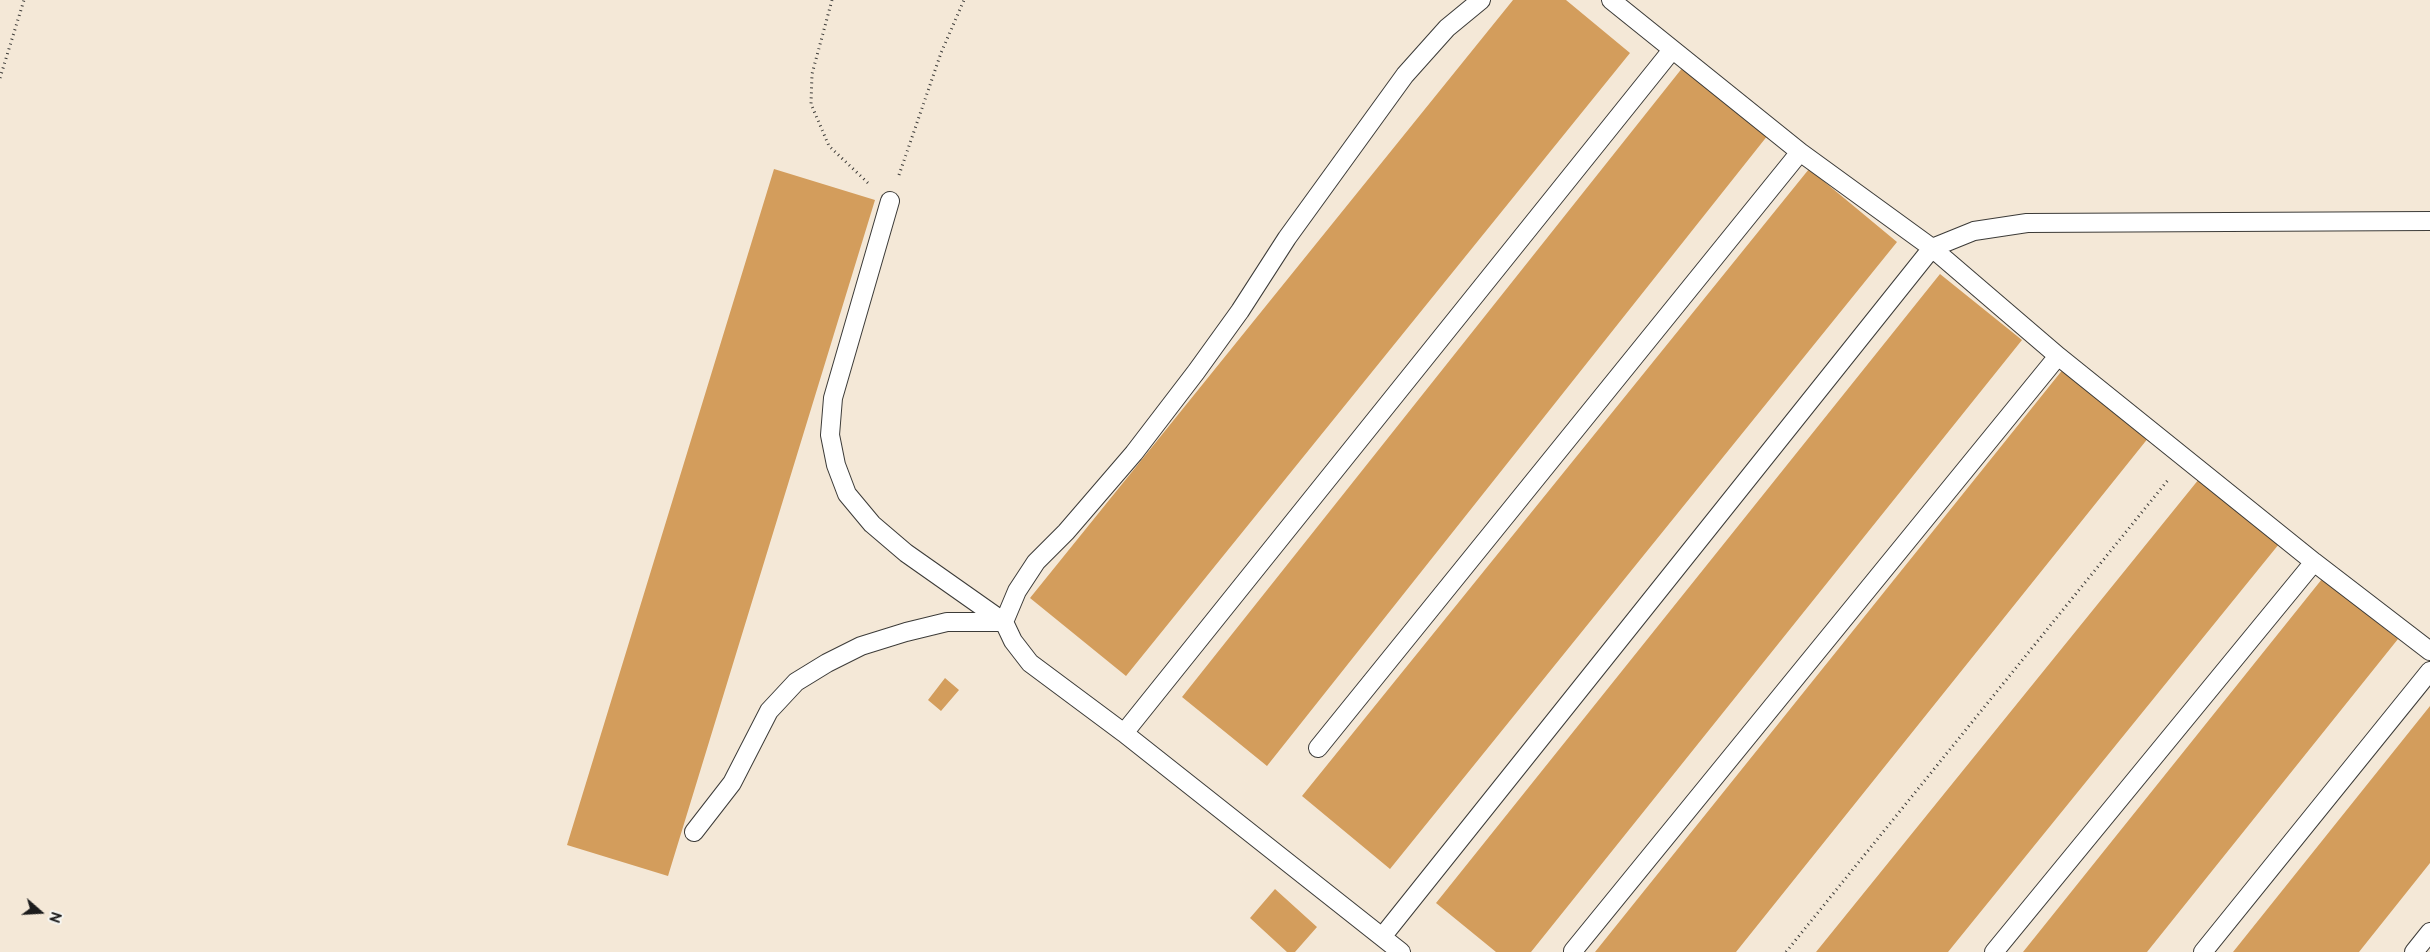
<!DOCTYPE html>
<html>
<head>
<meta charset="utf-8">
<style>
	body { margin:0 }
	#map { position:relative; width:2430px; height:952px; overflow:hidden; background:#f4e8d7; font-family:"Balsamiq Sans",sans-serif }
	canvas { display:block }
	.north { position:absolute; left:15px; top:887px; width:50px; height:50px; -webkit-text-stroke:4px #f6f6f2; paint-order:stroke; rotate:109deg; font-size:14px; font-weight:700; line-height:20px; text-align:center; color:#1c1c1c }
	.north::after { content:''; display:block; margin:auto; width:18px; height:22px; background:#1c1c1c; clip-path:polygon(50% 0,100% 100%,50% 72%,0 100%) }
</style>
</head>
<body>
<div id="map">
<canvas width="2430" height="952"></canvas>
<div class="north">N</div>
</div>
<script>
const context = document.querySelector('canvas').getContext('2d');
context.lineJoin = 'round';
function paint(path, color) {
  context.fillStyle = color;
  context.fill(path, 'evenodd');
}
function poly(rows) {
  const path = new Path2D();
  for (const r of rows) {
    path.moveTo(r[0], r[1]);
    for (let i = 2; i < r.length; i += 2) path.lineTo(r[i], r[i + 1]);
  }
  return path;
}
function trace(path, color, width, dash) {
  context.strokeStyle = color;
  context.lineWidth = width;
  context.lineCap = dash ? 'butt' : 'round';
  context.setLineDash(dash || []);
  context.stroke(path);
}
paint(poly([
	[1513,0,1566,0,1630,53,1126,676,1030,598],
	[1683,67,1768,135,1267,766,1182,697],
	[774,169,875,200,668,876,567,845],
	[1809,169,1897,242,1390,869,1302,796],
	[1940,274,2022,340,1531,952,1496,952,1436,903],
	[2064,368,2149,437,1736,952,1595,952],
	[2199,479,2279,544,1948,952,1816,952],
	[2322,579,2398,639,2147,952,2023,952],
	[945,678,959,690,941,711,928,700],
	[2430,706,2430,863,2359,952,2233,952],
	[1275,889,1317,927,1295,952,1287,952,1250,918]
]), '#d39d5c');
const service = poly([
	[1611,0,1800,152,1932,248,2058,356,2314,562,2430,651],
	[890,201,833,398,830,435,836,465,847,494,872,524,906,553,1004,622],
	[1124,733,1672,50],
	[1318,748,1800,152],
	[694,832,732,783,769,711,796,682,827,663,861,646,906,632,947,622,1004,622],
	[1382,937,1932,248,1974,231,2027,223,2430,221],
	[1573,951,2058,356],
	[1401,952,1124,733,1030,663,1013,641,1004,622,1017,591,1036,562,1066,532,1134,453,1196,372,1240,311,1287,238,1405,75,1447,28,1481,0],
	[1994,952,2314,562],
	[2203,952,2430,671],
	[2414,952,2430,932]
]);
trace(service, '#3c3b38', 20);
trace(poly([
	[832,0,812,74,811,104,829,146,868,183],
	[0,78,24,0],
	[899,175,941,53,964,0],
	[1786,952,2168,480]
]), '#3c3b38', 3, [1, 4]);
trace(service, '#fff', 18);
</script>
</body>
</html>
